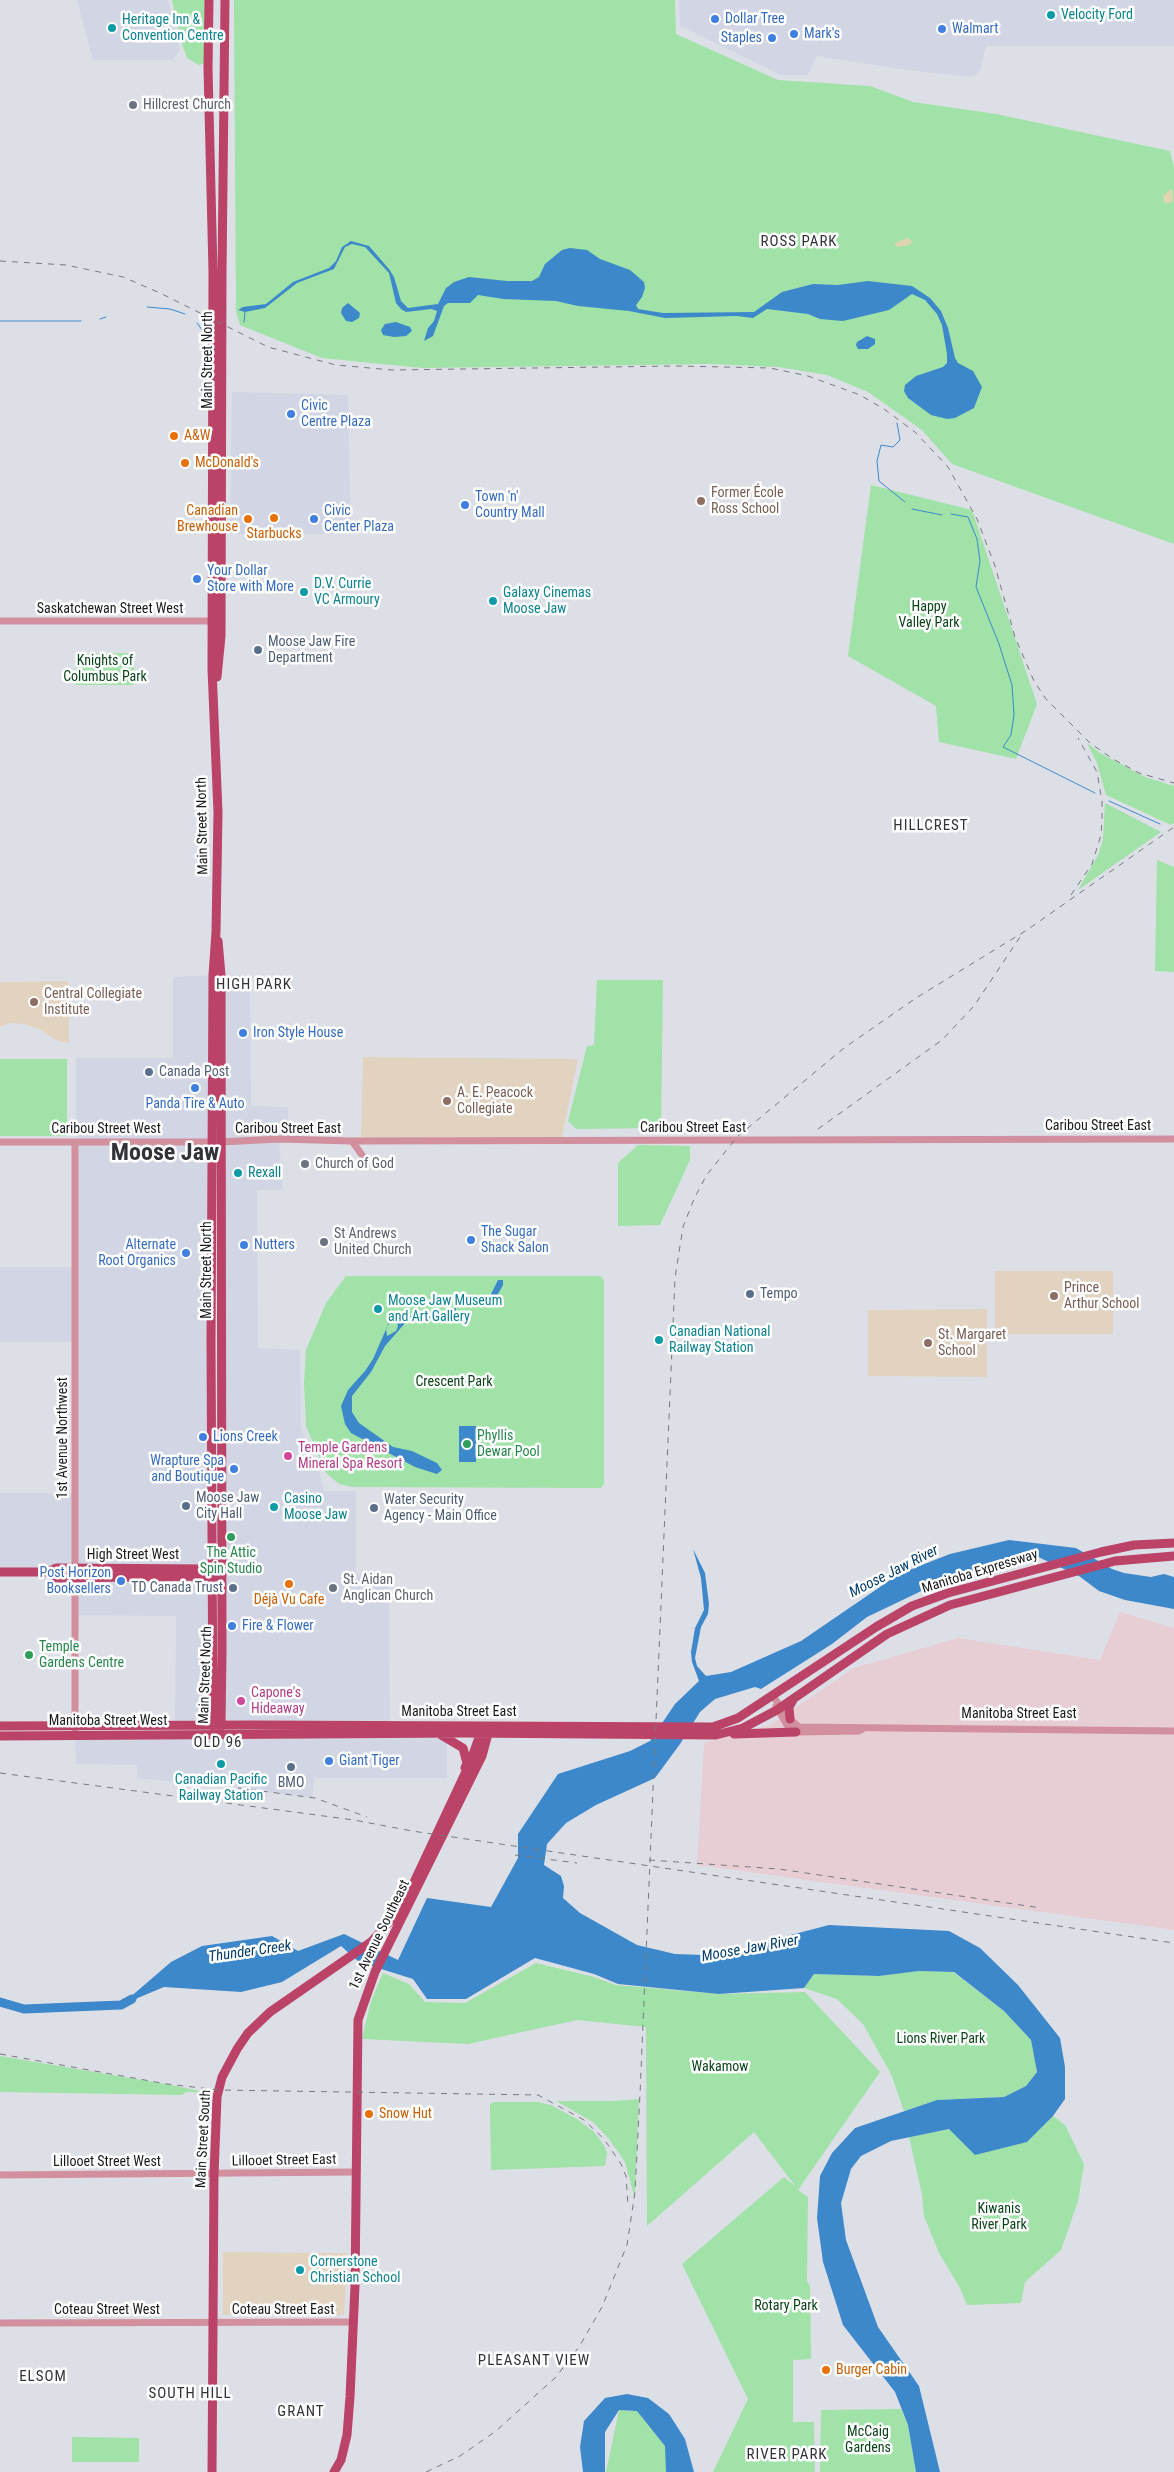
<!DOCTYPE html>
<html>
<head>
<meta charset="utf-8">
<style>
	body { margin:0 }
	canvas { display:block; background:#dddfe7 }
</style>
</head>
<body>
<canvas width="1174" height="2472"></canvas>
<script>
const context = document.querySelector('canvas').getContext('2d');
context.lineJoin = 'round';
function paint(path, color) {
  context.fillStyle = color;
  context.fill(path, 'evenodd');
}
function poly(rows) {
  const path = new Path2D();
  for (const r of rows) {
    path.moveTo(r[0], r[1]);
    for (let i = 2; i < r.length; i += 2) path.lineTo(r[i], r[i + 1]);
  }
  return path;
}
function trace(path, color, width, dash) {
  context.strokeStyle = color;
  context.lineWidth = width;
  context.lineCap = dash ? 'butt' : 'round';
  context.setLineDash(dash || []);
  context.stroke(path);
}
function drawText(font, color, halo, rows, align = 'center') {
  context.font = font + ' "Roboto Condensed",sans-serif';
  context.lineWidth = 5;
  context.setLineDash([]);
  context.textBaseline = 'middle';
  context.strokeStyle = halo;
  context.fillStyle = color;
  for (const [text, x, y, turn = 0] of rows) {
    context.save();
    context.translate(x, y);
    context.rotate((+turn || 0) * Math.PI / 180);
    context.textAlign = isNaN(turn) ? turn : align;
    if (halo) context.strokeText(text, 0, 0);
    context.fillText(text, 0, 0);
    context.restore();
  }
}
paint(poly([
	[77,0,168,0,180,49,173,60,186,63,169,60,93,60],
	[679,0,1174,0,1174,46,986,46,981,68,977,74,970,77,900,69,817,56,808,75,781,75,680,26],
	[232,392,348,395,351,534,230,534],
	[213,975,213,1725,175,1726,176,1616,75,1615,75,1569,0,1572,0,1493,75,1493,75,1342,0,1342,0,1267,75,1267,76,1058,173,1058,173,977],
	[250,975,251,1106,288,1107,289,1139,279,1139,283,1190,257,1190,258,1348,300,1350,301,1428,319,1471,324,1491,356,1491,356,1574,389,1574,390,1726,221,1725,221,976],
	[363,1733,447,1738,447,1778,314,1778,312,1798,238,1788,137,1778,137,1765,76,1764,75,1735]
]), '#d2d5e4');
paint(poly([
	[1120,1612,1174,1628,1174,1930,697,1865,704,1743,770,1725,854,1668,958,1638,1100,1660]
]), '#e7ced5');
paint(poly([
	[68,981,69,1043,58,1041,39,1029,25,1024,10,1023,0,1027,0,982],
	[363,1057,578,1059,561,1141,361,1141],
	[995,1271,1113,1271,1113,1334,995,1334],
	[987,1309,987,1377,868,1376,868,1310],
	[223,2252,347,2253,344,2315,223,2315]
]), '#e1d3c0');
paint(poly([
	[172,0,206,0,205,63,199,65,187,58,181,41],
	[234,0,675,0,676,34,778,80,870,86,913,102,996,114,1170,151,1174,168,1174,544,952,464,922,430,868,392,827,375,778,367,710,364,422,368,322,358,240,325,236,311],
	[871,485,972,510,1037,704,1016,759,939,742,936,706,848,656],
	[134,653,134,685,76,685,76,654],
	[1087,743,1100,753,1145,777,1174,786,1174,823,1171,825,1106,795,1097,763],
	[1105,803,1161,832,1078,890,1098,855,1103,839],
	[1157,860,1174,867,1174,972,1155,971],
	[597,980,663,980,661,1128,576,1129,568,1121,587,1046,594,1045],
	[0,1059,67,1059,67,1136,0,1136],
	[638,1145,690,1146,690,1160,660,1225,618,1226,618,1163],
	[346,1276,600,1276,604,1280,604,1484,601,1488,352,1487,339,1484,326,1473,306,1426,304,1384,306,1350,326,1303],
	[536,1963,594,1977,616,1985,719,1994,805,1992,880,2072,798,2190,808,2197,807,2281,810,2286,811,2359,793,2360,793,2422,814,2422,815,2472,713,2472,748,2399,682,2264,784,2177,796,2187,754,2132,647,2226,646,2027,577,2020,468,2044,362,2039,371,2001,383,1973,409,1984,425,2002,465,2003],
	[919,1971,953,1972,1004,2011,1031,2040,1037,2072,1026,2086,1004,2097,937,2100,904,2111,891,2074,863,2024,837,1999,804,1988,814,1974,879,1976],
	[0,2056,171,2085,214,2094,209,2096,193,2092,186,2092,182,2095,0,2092],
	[639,2099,635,2192,635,2199,625,2162,609,2139,593,2122,556,2101,614,2101],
	[494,2102,538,2102,551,2105,577,2119,593,2131,604,2145,607,2153,605,2166,491,2170,490,2104],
	[1053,2116,1065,2125,1084,2164,1078,2201,1061,2250,1025,2282,1021,2303,967,2305,960,2288,939,2253,924,2216,922,2194,909,2137,950,2129,1027,2142],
	[901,2409,908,2425,916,2472,820,2472,821,2410],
	[619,2410,637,2411,686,2472,606,2472],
	[72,2437,139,2438,139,2462,72,2462]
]), '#a0e2a7');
paint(poly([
	[1172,188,1173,200,1170,203,1164,203,1163,196],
	[908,238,912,241,910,245,898,247,894,245,897,242]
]), '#dfd6b1');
paint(poly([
	[351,241,369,246,389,269,394,277,401,301,408,308,438,304,446,288,454,282,469,277,507,281,532,281,539,277,545,264,562,250,570,248,587,250,600,259,630,270,644,282,645,288,642,297,636,305,638,309,663,313,754,312,782,292,813,284,838,285,868,281,912,286,930,298,941,311,948,328,955,358,958,363,973,371,982,387,974,408,955,418,947,419,931,415,908,398,904,391,905,385,916,376,943,367,947,363,947,354,942,325,937,314,925,300,912,294,889,310,843,321,820,319,808,314,767,309,753,318,737,316,665,318,629,311,578,306,556,301,503,299,478,295,470,303,448,303,444,306,433,336,424,341,428,328,434,321,437,311,431,309,406,312,401,309,396,303,389,273,365,247,352,244,345,247,334,269,297,283,265,308,245,312,238,310,243,307,266,304,293,282,329,268,336,261,342,247],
	[348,303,360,313,359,318,352,322,346,321,341,313,342,308],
	[396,322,410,327,412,331,406,336,394,337,383,335,381,330,385,324],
	[867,336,875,339,875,344,868,349,858,349,856,345,857,342],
	[498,1280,503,1280,503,1285,498,1294,493,1297,491,1294],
	[456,1308,456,1312,433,1319,406,1322,385,1346,371,1372,352,1396,352,1412,359,1423,393,1447,412,1451,437,1463,442,1470,437,1474,415,1467,351,1433,345,1424,341,1406,348,1390,365,1371,373,1359,391,1318,433,1314],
	[396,1320,398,1326,396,1331,387,1336,386,1328,390,1323],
	[459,1426,476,1426,476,1462,459,1462],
	[1009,1540,1076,1548,1112,1569,1124,1573,1151,1577,1164,1574,1174,1577,1174,1609,1125,1600,1099,1591,1079,1576,1036,1556,981,1568,936,1584,867,1617,832,1644,761,1689,755,1687,715,1699,700,1712,680,1744,655,1778,596,1805,566,1823,547,1844,544,1865,561,1876,564,1886,563,1898,580,1913,637,1945,675,1954,703,1955,736,1952,760,1943,829,1925,949,1931,980,1948,1018,1985,1060,2038,1065,2067,1065,2099,1053,2116,1027,2142,975,2155,949,2129,891,2141,861,2156,851,2169,841,2203,846,2240,878,2327,919,2386,940,2472,916,2472,908,2425,895,2392,843,2325,823,2262,817,2218,820,2176,832,2153,855,2128,937,2100,1004,2097,1026,2086,1037,2072,1031,2040,1004,2011,954,1972,919,1971,879,1976,814,1974,804,1988,719,1994,618,1984,594,1974,535,1958,466,1999,427,1999,413,1979,359,1962,341,1946,282,1982,241,1992,164,1987,121,2005,171,1962,202,1946,272,1936,298,1951,344,1934,398,1960,427,1898,491,1907,518,1858,518,1834,558,1774,630,1751,650,1741,675,1704,699,1681,692,1662,691,1652,695,1628,704,1610,701,1578,693,1549,705,1573,709,1604,708,1614,701,1627,695,1658,697,1666,706,1676,731,1672,801,1641,899,1574,950,1554],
	[627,2394,648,2398,669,2414,685,2439,694,2472,666,2472,665,2446,637,2411,619,2410,605,2432,605,2472,583,2472,580,2447,584,2421,605,2398]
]), '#3d88ca');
trace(poly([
	[147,307,170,309,185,314],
	[100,319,106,317],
	[0,321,81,321],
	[244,322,245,312],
	[197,323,205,334],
	[897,423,900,440,893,447,881,445,877,461,879,481,905,502],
	[912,509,942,515],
	[951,514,968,517,977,539,980,561,976,587,999,644,1012,685,1014,715,1011,735,1003,747,1095,793],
	[1109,801,1160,824]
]), '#3d88ca', 1);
trace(poly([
	[0,2002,24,2009,121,2005,132,1999]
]), '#3d88ca', 9);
trace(poly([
	[0,621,217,621],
	[352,1141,362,1155],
	[0,1142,220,1142,279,1139,352,1141,1174,1139],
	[75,1142,75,1730],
	[772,1695,790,1719,799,1727,1174,1731],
	[776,1706,787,1725,796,1732,859,1731,864,1728],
	[0,2175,355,2172],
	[0,2323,353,2322]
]), '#d28f9e', 7);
trace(poly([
	[209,0,208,68,213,272,212,669,218,812,216,932,213,975,211,1342,213,1725,217,1735],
	[217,677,221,636,222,272,225,0],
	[218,941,221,975,222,1653,221,1725,219,1730],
	[0,1572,47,1572,56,1568,212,1569,217,1572],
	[47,1572,56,1578,216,1576],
	[790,1719,789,1707,793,1700],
	[0,1726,253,1725,713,1727,738,1718,876,1627,912,1606,948,1593,1101,1552,1134,1545,1174,1543],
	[734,1734,796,1732],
	[441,1735,463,1748,467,1763,465,1768],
	[0,1736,464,1733,716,1735,743,1728,777,1710,887,1634,950,1605,1115,1561,1174,1556],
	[212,2472,214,2175,217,2097,222,2077,237,2049,248,2033,270,2012,371,1942,394,1917,409,1893,470,1763,482,1729],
	[334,2472,341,2460,347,2435,350,2397,355,2286,358,2020,375,1972,482,1756,488,1734,486,1730]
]), '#bb4367', 9);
trace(poly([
	[0,261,66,265,123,277,160,293,268,347,336,365,392,370,677,366,770,368,808,376,860,395,884,409,915,432,948,467,977,519,995,566,1015,637,1034,681,1046,699,1090,743,1113,759,1139,773,1174,783],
	[1071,895,1092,864,1101,835,1102,820,1102,801,1097,772,1078,738],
	[818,1129,942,1040,974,1006,1020,937],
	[0,1773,354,1820,412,1831,1174,1943],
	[238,1788,315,1798,367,1817],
	[515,1855,577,1863],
	[649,1860,779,1869,1041,1908],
	[0,2054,167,2084,219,2090,538,2095,584,2120,604,2139,621,2164,626,2176,628,2206],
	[426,2472,460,2456,496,2431,556,2377,579,2347,602,2307,627,2245,635,2192,640,2094,675,1278,683,1227,694,1199,706,1176,737,1137,844,1048,916,998,1027,930,1174,827]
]), '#76787d', 1, [6, 6]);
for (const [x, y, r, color] of [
	[1051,15,5,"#0f9aa8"],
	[715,19,5,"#3f7fe0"],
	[112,28,5,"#0f9aa8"],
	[942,29,5,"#3f7fe0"],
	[794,34,5,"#3f7fe0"],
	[772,38,5,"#3f7fe0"],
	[133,105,5,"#6b7280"],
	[291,414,5,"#3f7fe0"],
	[174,436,5,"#e8710a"],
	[185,463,5,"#e8710a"],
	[701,501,5,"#8d6e63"],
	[465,505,5,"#3f7fe0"],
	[274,518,5,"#e8710a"],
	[248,519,5,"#e8710a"],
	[314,519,5,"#3f7fe0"],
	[197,579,5,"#3f7fe0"],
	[304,592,5,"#0f9aa8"],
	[493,601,5,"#0f9aa8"],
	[258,650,5,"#5c6f8a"],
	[34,1002,5,"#8d6e63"],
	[243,1033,5,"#3f7fe0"],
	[149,1072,5,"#5c6f8a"],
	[195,1088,5,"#3f7fe0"],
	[447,1101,5,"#8d6e63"],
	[305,1164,5,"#6b7280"],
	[238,1173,5,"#0f9aa8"],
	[471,1240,5,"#3f7fe0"],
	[324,1242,5,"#6b7280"],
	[244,1245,5,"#3f7fe0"],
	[186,1253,5,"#3f7fe0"],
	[750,1294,5,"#5c6f8a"],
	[1054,1296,5,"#8d6e63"],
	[378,1309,5,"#0f9aa8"],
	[659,1340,5,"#0f9aa8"],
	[928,1343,5,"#8d6e63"],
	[203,1437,5,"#3f7fe0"],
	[467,1444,5,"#2e9e5b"],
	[288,1456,5,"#d1479c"],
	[234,1469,5,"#3f7fe0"],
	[186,1506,5,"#5c6f8a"],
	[274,1507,5,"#0f9aa8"],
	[374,1508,5,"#5c6f8a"],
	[231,1537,5,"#2e9e5b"],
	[121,1581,5,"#3f7fe0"],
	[289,1584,5,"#e8710a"],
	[233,1588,5,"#5c6f8a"],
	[333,1588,5,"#6b7280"],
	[232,1626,5,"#3f7fe0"],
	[29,1655,5,"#2e9e5b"],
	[241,1701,5,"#d1479c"],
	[329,1761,5,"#3f7fe0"],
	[221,1764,5,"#0f9aa8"],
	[291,1767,5,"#5c6f8a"],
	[369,2114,5,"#e8710a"],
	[300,2270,5,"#0f9aa8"],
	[826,2370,5,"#e8710a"]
]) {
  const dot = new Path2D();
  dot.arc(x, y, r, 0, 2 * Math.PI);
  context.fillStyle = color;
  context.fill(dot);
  trace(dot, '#fff', 2);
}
drawText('14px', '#0d838f', '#fff', [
	["Velocity Ford",1061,15],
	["Heritage Inn &",122,20],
	["Convention Centre",122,36],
	["D.V. Currie",314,584],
	["VC Armoury",314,600],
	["Galaxy Cinemas",503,593],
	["Moose Jaw",503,609],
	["Rexall",248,1173],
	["Moose Jaw Museum",388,1301],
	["and Art Gallery",388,1317],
	["Canadian National",669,1332],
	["Railway Station",669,1348],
	["Casino",284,1499],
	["Moose Jaw",284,1515],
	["Canadian Pacific",221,1780,"center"],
	["Railway Station",221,1796,"center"],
	["Cornerstone",310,2262],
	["Christian School",310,2278]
], 'left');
drawText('14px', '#366cbe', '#fff', [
	["Dollar Tree",725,19],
	["Walmart",952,29],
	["Mark's",804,34],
	["Staples",762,38,"right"],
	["Civic",301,406],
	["Centre Plaza",301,422],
	["Town 'n'",475,497],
	["Country Mall",475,513],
	["Civic",324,511],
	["Center Plaza",324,527],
	["Your Dollar",207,571],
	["Store with More",207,587],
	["Iron Style House",253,1033],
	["Panda Tire & Auto",195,1104,"center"],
	["The Sugar",481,1232],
	["Shack Salon",481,1248],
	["Alternate",176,1245,"right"],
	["Root Organics",176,1261,"right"],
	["Nutters",254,1245],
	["Lions Creek",213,1437],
	["Wrapture Spa",224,1461,"right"],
	["and Boutique",224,1477,"right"],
	["Post Horizon",111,1573,"right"],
	["Booksellers",111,1589,"right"],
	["Fire & Flower",242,1626],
	["Giant Tiger",339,1761]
], 'left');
drawText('14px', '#5b616d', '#fff', [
	["Hillcrest Church",143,105],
	["Church of God",315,1164],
	["St Andrews",334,1234],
	["United Church",334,1250],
	["St. Aidan",343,1580],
	["Anglican Church",343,1596]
], 'left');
drawText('14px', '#191a1d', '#fff', [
	["Main Street North",208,360,-90],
	["Saskatchewan Street West",110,609],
	["Main Street North",203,826,-91],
	["Caribou Street East",1098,1126],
	["Caribou Street East",693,1128],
	["Caribou Street West",106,1129],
	["Caribou Street East",288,1129],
	["Main Street North",207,1270,-90],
	["1st Avenue Northwest",63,1438,-90],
	["High Street West",133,1555],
	["Manitoba Expressway",980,1572,-17],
	["Main Street North",206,1675,-88],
	["Manitoba Street East",459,1712],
	["Manitoba Street East",1019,1714],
	["Manitoba Street West",108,1721],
	["1st Avenue Southeast",380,1935,-64],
	["Main Street South",204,2139,-87],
	["Lillooet Street East",284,2161,-1],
	["Lillooet Street West",107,2162],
	["Coteau Street West",107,2310],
	["Coteau Street East",283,2310]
]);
drawText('14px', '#c56008', '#fff', [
	["A&W",184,436],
	["McDonald's",195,463],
	["Canadian",238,511,"right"],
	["Brewhouse",238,527,"right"],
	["Starbucks",274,534,"center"],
	["Déjà Vu Cafe",289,1600,"center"],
	["Snow Hut",379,2114],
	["Burger Cabin",836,2370]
], 'left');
drawText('14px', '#785e54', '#fff', [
	["Former École",711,493],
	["Ross School",711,509],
	["Central Collegiate",44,994],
	["Institute",44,1010],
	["A. E. Peacock",457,1093],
	["Collegiate",457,1109],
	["Prince",1064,1288],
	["Arthur School",1064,1304],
	["St. Margaret",938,1335],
	["School",938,1351]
], 'left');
drawText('14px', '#0a4419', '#fff', [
	["Happy",929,607],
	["Valley Park",929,623],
	["Knights of",105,661],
	["Columbus Park",105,677],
	["Crescent Park",454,1382],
	["Lions River Park",941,2039],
	["Wakamow",720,2067],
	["Kiwanis",999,2209],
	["River Park",999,2225],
	["Rotary Park",786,2306],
	["McCaig",868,2432],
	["Gardens",868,2448]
]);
drawText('14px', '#4e5e75', '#fff', [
	["Moose Jaw Fire",268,642],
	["Department",268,658],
	["Canada Post",159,1072],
	["Tempo",760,1294],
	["Moose Jaw",196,1498],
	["City Hall",196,1514],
	["Water Security",384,1500],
	["Agency - Main Office",384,1516],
	["TD Canada Trust",223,1588,"right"],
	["BMO",291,1783,"center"]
], 'left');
drawText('14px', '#27864d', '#fff', [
	["Phyllis",477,1436],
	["Dewar Pool",477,1452],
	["The Attic",231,1553,"center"],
	["Spin Studio",231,1569,"center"],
	["Temple",39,1647],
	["Gardens Centre",39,1663]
], 'left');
drawText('14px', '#b23c85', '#fff', [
	["Temple Gardens",298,1448],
	["Mineral Spa Resort",298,1464],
	["Capone's",251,1693],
	["Hideaway",251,1709]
], 'left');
context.letterSpacing = '1px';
drawText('15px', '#323339', '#fff', [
	["ROSS PARK",799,242],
	["HILLCREST",931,826],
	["HIGH PARK",254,985],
	["OLD 96",218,1743],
	["PLEASANT VIEW",534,2361],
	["ELSOM",43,2377],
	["SOUTH HILL",190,2394],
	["GRANT",301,2412],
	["RIVER PARK",787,2455]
]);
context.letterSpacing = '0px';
drawText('italic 15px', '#043e6a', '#fff', [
	["Moose Jaw River",894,1572,-27],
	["Moose Jaw River",750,1949,-10],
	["Thunder Creek",250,1952,-8]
]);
drawText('bold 24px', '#323339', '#fff', [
	["Moose Jaw",165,1154]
]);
</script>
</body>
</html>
